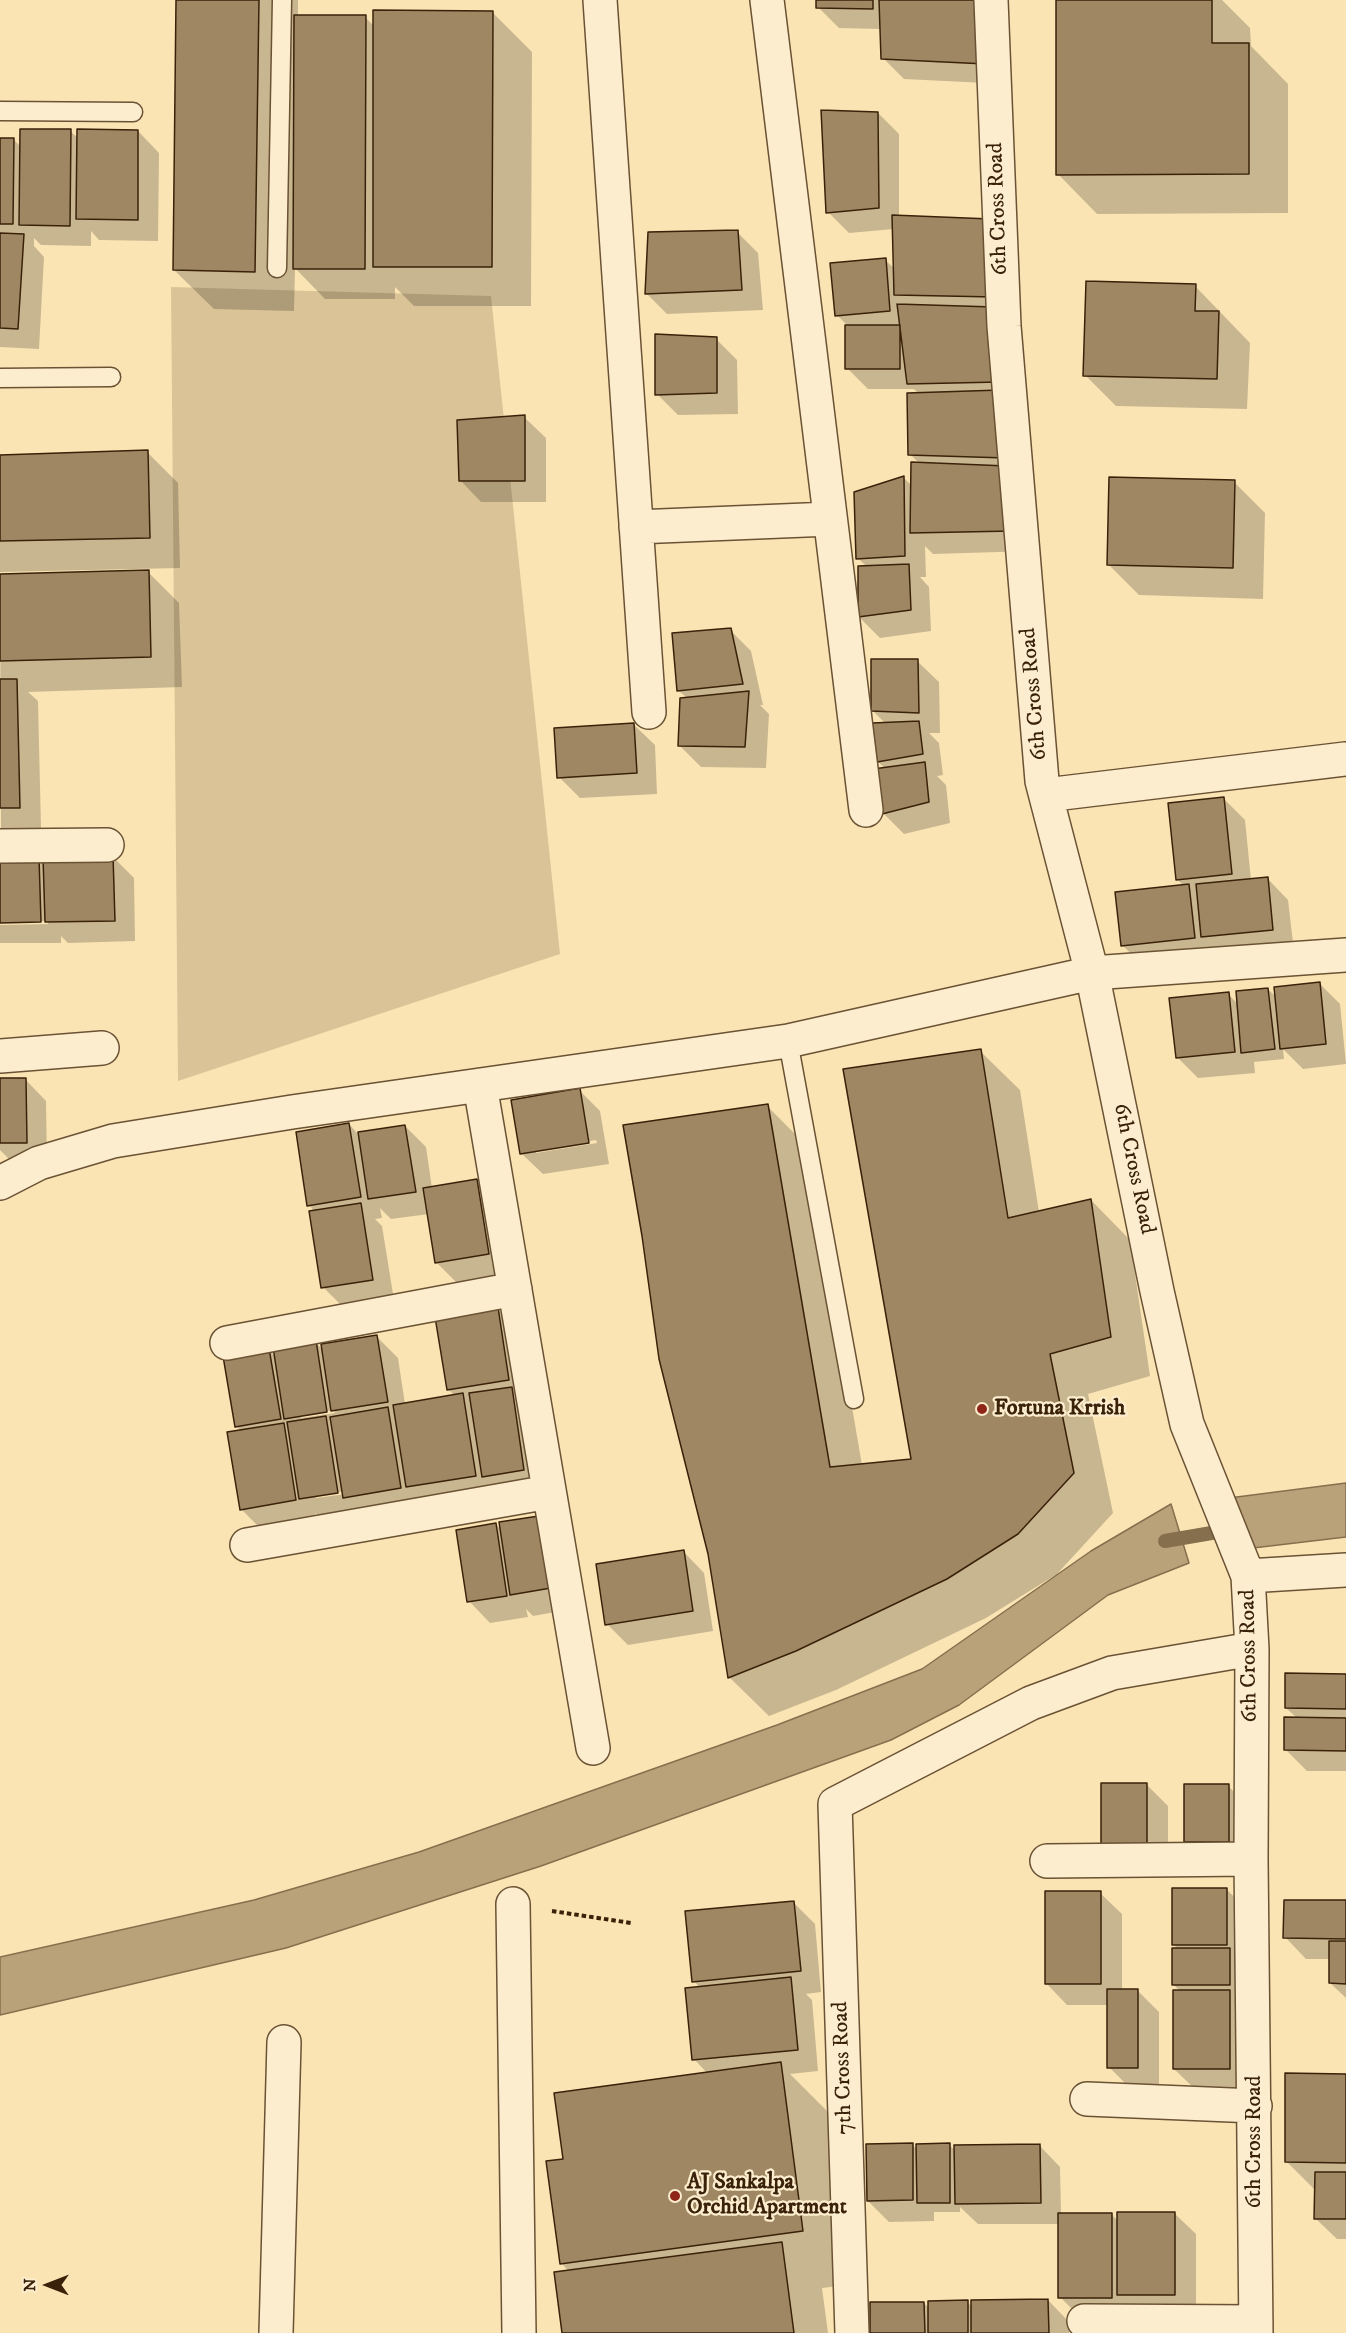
<!DOCTYPE html>
<html>
<head>
<meta charset="utf-8">
<style>
	body { margin:0 }
	#map { position:relative; width:1346px; height:2333px; overflow:hidden; background:#fbe4b4; font-family:"IM FELL DW Pica",serif }
	canvas { display:block }
	.north { position:absolute; left:18px; top:2255px; width:60px; height:60px; -webkit-text-stroke:4px #fcedce; paint-order:stroke; rotate:270deg; font-size:16px; font-weight:700; line-height:24px; text-align:center; color:#3a220a }
	.north::after { content:''; display:block; margin:auto; width:21px; height:27px; background:#3a220a; clip-path:polygon(50% 0,100% 100%,50% 72%,0 100%) }
</style>
</head>
<body>
<div id="map">
<canvas width="1346" height="2333"></canvas>
<div class="north">N</div>
</div>
<script>
const context = document.querySelector('canvas').getContext('2d');
context.lineJoin = 'round';
function paint(path, color) {
  context.fillStyle = color;
  context.fill(path, 'evenodd');
}
function poly(rows) {
  const path = new Path2D();
  for (const r of rows) {
    path.moveTo(r[0], r[1]);
    for (let i = 2; i < r.length; i += 2) path.lineTo(r[i], r[i + 1]);
  }
  return path;
}
function trace(path, color, width, dash) {
  context.strokeStyle = color;
  context.lineWidth = width;
  context.lineCap = dash ? 'butt' : 'round';
  context.setLineDash(dash || []);
  context.stroke(path);
}
function drawText(font, color, halo, rows, align = 'center') {
  context.font = font + ' "IM FELL DW Pica",serif';
  context.lineWidth = 4.5;
  context.setLineDash([]);
  context.textBaseline = 'middle';
  context.strokeStyle = halo;
  context.fillStyle = color;
  for (const [text, x, y, turn = 0] of rows) {
    context.save();
    context.translate(x, y);
    context.rotate((+turn || 0) * Math.PI / 180);
    context.textAlign = isNaN(turn) ? turn : align;
    if (halo) context.strokeText(text, 0, 0);
    context.fillText(text, 0, 0);
    context.restore();
  }
}
paint(poly([
	[171,287,491,296,560,954,178,1081]
]), '#dac397');
const water = poly([
	[1346,1483,1346,1537,1253,1548,1229,1498,1346,1483],
	[1171,1504,1189,1563,1108,1595,959,1705,891,1740,541,1866,286,1948,0,2015,0,1957,254,1900,419,1852,777,1725,922,1669,1091,1551,1171,1504]
]);
paint(water, '#b9a27a');
trace(water, '#866f4d', 1.5);
paint(poly([
	[178,0,298,0,298,16,365,17,375,27,492,12,532,52,531,306,414,306,395,287,395,299,325,299,295,268,294,311,214,309,174,270],
	[818,0,1001,0,1006,84,904,79,883,58,881,29,839,28,818,7],
	[1057,0,1222,0,1250,28,1251,46,1288,84,1288,213,1097,214,1058,174],
	[878,113,899,134,899,217,990,220,1033,551,933,554,925,546,926,577,920,577,929,587,931,631,880,638,859,617,867,567,858,558,903,477,912,486,920,464,910,454,919,394,914,389,868,389,847,368,847,325,837,315,885,260,895,269,894,229,849,233,828,212],
	[70,131,79,139,138,131,159,153,158,241,99,240,91,231,91,246,41,245,34,238,34,246,44,257,39,349,0,347,0,139,13,139,21,147],
	[737,232,758,253,763,310,667,314,646,293],
	[1195,286,1250,343,1247,409,1116,406,1085,375],
	[716,339,737,360,738,414,678,415,657,394],
	[524,417,546,438,546,502,481,502,460,480],
	[147,452,178,483,180,568,0,572,0,456],
	[1234,482,1265,513,1263,599,1139,595,1108,564],
	[148,572,179,603,182,687,28,692,38,701,41,828,1,829,0,576],
	[730,630,751,651,763,705,760,705,769,714,766,768,701,767,680,746,687,698,679,691],
	[917,661,939,682,940,733,929,733,939,743,943,775,937,776,946,785,950,823,904,834,883,813,886,769,878,762,886,724,873,711],
	[633,724,655,745,657,794,580,798,559,777],
	[1224,799,1245,820,1251,880,1267,878,1288,900,1294,951,1144,966,1122,945,1184,886,1177,879],
	[113,857,134,878,135,941,68,943,61,936,61,943,0,943,0,925,48,924,48,921,0,922,39,859,45,865],
	[1319,983,1340,1004,1346,1064,1303,1069,1283,1049,1284,1059,1254,1062,1255,1073,1198,1078,1177,1057,1228,994,1238,1004,1268,989,1277,998],
	[980,1051,1020,1090,1039,1212,1091,1200,1130,1240,1150,1376,1088,1394,1113,1513,1057,1574,986,1618,836,1690,769,1716,729,1677,767,1106,807,1146,862,1465,913,1460],
	[25,1079,46,1101,47,1163,14,1164,0,1150,0,1080],
	[579,1090,600,1111,609,1164,543,1174,521,1153],
	[596,1140,597,1143,536,1153,536,1150],
	[349,1124,358,1134,405,1126,426,1147,432,1188,477,1181,498,1202,509,1275,457,1283,436,1262,429,1214,391,1219,380,1208,382,1218,375,1219,382,1226,394,1300,344,1308,323,1287,315,1212,309,1205],
	[497,1309,519,1330,545,1490,322,1519,315,1513,317,1521,262,1530,241,1509,241,1431,236,1426,269,1350,276,1357,315,1342,323,1350,376,1336,398,1358,405,1404,455,1396,448,1389],
	[334,1410,335,1413,301,1418,301,1415],
	[346,1491,346,1494,316,1498,316,1495],
	[495,1524,502,1530,572,1609,533,1616,526,1609,528,1617,490,1623,469,1601],
	[683,1551,704,1573,713,1631,628,1645,607,1624],
	[1346,1675,1346,1771,1307,1771,1286,1750,1297,1718,1286,1708],
	[1147,1785,1168,1806,1168,1866,1124,1866],
	[1228,1786,1249,1807,1249,1862,1206,1862,1185,1841],
	[1226,1889,1248,1910,1250,2090,1196,2090,1174,2069,1180,1991,1174,1985,1178,1949,1173,1944],
	[1100,1893,1122,1914,1122,1990,1137,1990,1159,2012,1159,2088,1130,2088,1109,2067,1109,2005,1067,2005,1046,1983],
	[1346,1902,1346,1998,1330,1983,1330,1959,1306,1959,1285,1937],
	[794,1903,815,1924,821,1992,806,1994,812,2000,818,2071,790,2074,833,2117,855,2284,822,2288,828,2333,564,2333,569,2271,561,2263,564,2161,708,2074,694,2059,700,1988,694,1981],
	[1346,2076,1346,2239,1337,2239,1315,2218,1316,2191,1286,2161],
	[912,2145,918,2150,949,2145,956,2151,1039,2145,1060,2167,1061,2215,1112,2215,1118,2221,1174,2213,1196,2234,1196,2316,1081,2318,1060,2297,1060,2224,978,2224,960,2207,960,2212,934,2212,934,2221,889,2222,868,2201],
	[1048,2300,1069,2322,1069,2333,871,2333,924,2303,930,2309,967,2302,972,2307]
]), '#0003');
trace(poly([
	[1165,1541,1229,1530]
]), '#866f4d', 14);
const building = poly([
	[176,0,259,0,255,272,173,270,176,0],
	[816,0,873,0,873,9,816,8,816,0],
	[879,0,982,0,986,64,881,59,879,0],
	[1056,0,1212,0,1212,43,1249,43,1249,174,1056,175,1056,0],
	[373,10,493,11,492,267,373,267,373,10],
	[294,15,366,15,365,269,293,269,294,15],
	[821,110,878,112,879,208,826,213,821,110],
	[20,129,71,129,70,226,19,225,20,129],
	[77,129,138,130,138,220,76,219,77,129],
	[0,138,14,138,13,224,0,224,0,138],
	[892,215,991,219,995,297,894,295,892,215],
	[738,230,742,290,645,294,648,232,738,230],
	[0,233,24,234,18,329,0,328,0,233],
	[886,258,890,311,835,316,830,263,886,258],
	[1086,281,1196,284,1195,311,1219,311,1217,379,1083,376,1086,281],
	[897,304,994,307,1000,382,907,384,897,304],
	[845,325,900,325,900,369,845,369,845,325],
	[655,334,717,337,717,393,655,395,655,334],
	[1001,390,1006,458,908,455,907,393,1001,390],
	[525,415,525,481,459,481,457,420,525,415],
	[148,450,150,538,0,541,0,455,148,450],
	[911,462,1007,466,1013,531,910,533,911,462],
	[904,476,905,556,856,559,854,492,904,476],
	[1109,477,1235,480,1233,568,1107,565,1109,477],
	[909,564,911,610,858,617,858,566,909,564],
	[149,570,151,657,0,661,0,574,149,570],
	[731,628,743,684,677,691,672,633,731,628],
	[871,659,918,659,919,713,871,711,871,659],
	[0,679,17,679,20,808,0,808,0,679],
	[749,691,745,747,678,746,680,698,749,691],
	[919,721,923,754,877,762,872,723,919,721],
	[634,723,637,773,557,778,554,728,634,723],
	[925,762,929,802,882,814,873,769,925,762],
	[1224,797,1232,874,1176,880,1168,803,1224,797],
	[113,855,115,921,45,922,43,857,113,855],
	[39,857,41,922,0,923,0,859,39,857],
	[1268,877,1273,930,1201,937,1196,884,1268,877],
	[1189,884,1195,938,1121,946,1115,892,1189,884],
	[1320,982,1326,1044,1280,1049,1274,987,1320,982],
	[1268,988,1275,1049,1241,1053,1236,991,1268,988],
	[1229,992,1235,1052,1176,1058,1169,998,1229,992],
	[981,1049,1008,1218,1091,1199,1111,1337,1050,1354,1074,1473,1018,1534,947,1579,796,1651,728,1678,708,1554,659,1359,642,1236,623,1125,768,1104,830,1467,911,1459,843,1069,981,1049],
	[0,1078,26,1078,27,1143,0,1143,0,1078],
	[580,1088,589,1143,520,1154,511,1100,580,1088],
	[349,1123,361,1197,307,1206,296,1132,349,1123],
	[405,1125,416,1192,368,1199,358,1132,405,1125],
	[477,1179,489,1254,435,1263,423,1188,477,1179],
	[361,1203,373,1280,321,1288,309,1211,361,1203],
	[498,1307,509,1380,447,1390,435,1317,498,1307],
	[377,1335,388,1402,331,1411,321,1344,377,1335],
	[316,1340,327,1412,284,1419,273,1347,316,1340],
	[269,1348,281,1419,235,1427,223,1356,269,1348],
	[512,1387,524,1470,482,1477,469,1393,512,1387],
	[463,1393,476,1476,406,1487,393,1405,463,1393],
	[388,1407,401,1488,343,1498,330,1417,388,1407],
	[326,1416,338,1493,299,1499,287,1422,326,1416],
	[284,1423,296,1500,240,1510,227,1432,284,1423],
	[539,1516,551,1588,510,1595,499,1522,539,1516],
	[496,1523,507,1596,467,1602,456,1530,496,1523],
	[684,1550,693,1611,605,1625,596,1564,684,1550],
	[1285,1673,1346,1674,1346,1709,1285,1708,1285,1673],
	[1284,1717,1346,1718,1346,1751,1284,1750,1284,1717],
	[1101,1783,1147,1783,1147,1846,1101,1846,1101,1783],
	[1184,1784,1229,1784,1229,1842,1184,1842,1184,1784],
	[1172,1888,1227,1888,1227,1945,1172,1945,1172,1888],
	[1045,1891,1101,1891,1101,1984,1045,1984,1045,1891],
	[1284,1900,1346,1900,1346,1939,1283,1938,1284,1900],
	[794,1901,801,1971,692,1982,685,1911,794,1901],
	[1329,1941,1346,1941,1346,1984,1329,1983,1329,1941],
	[1172,1948,1230,1948,1230,1985,1172,1985,1172,1948],
	[791,1977,798,2050,692,2060,685,1988,791,1977],
	[1107,1989,1138,1989,1138,2068,1107,2068,1107,1989],
	[1173,1990,1230,1990,1230,2069,1173,2069,1173,1990],
	[781,2062,803,2231,560,2264,546,2161,563,2159,554,2093,781,2062],
	[1285,2073,1346,2074,1346,2163,1285,2162,1285,2073],
	[913,2143,913,2200,867,2201,866,2144,913,2143],
	[950,2143,950,2203,917,2203,916,2144,950,2143],
	[1040,2144,1041,2203,955,2204,954,2145,1040,2144],
	[1315,2172,1346,2172,1346,2219,1314,2219,1315,2172],
	[1117,2212,1175,2212,1175,2295,1117,2295,1117,2212],
	[1058,2213,1112,2213,1112,2298,1058,2298,1058,2213],
	[782,2242,794,2333,562,2333,554,2272,782,2242],
	[1048,2299,1049,2333,971,2333,971,2300,1048,2299],
	[968,2300,968,2333,928,2333,928,2301,968,2300],
	[870,2302,924,2302,925,2333,870,2333,870,2302]
]);
paint(building, '#9e8762');
trace(building, '#3a220a', 1.5);
const lane = poly([
	[0,111,133,112],
	[277,268,282,0],
	[0,378,111,377],
	[788,1041,854,1399]
]);
const street = poly([
	[600,0,649,712],
	[767,0,866,810],
	[991,0,1004,326,1042,781,1092,973,1157,1291,1187,1424,1248,1576,1252,1649,1251,1859,1256,2333],
	[636,527,830,519],
	[1046,795,1345,759],
	[0,846,107,845],
	[0,1056,102,1048],
	[480,1085,593,1748],
	[0,1183,39,1163,113,1141,292,1112,788,1041,1092,973,1346,955],
	[227,1343,515,1289],
	[247,1545,549,1492],
	[1248,1576,1346,1570],
	[1047,1861,1251,1859],
	[513,1904,519,2333],
	[1087,2099,1255,2106],
	[1084,2321,1256,2322],
	[276,2333,284,2042],
	[852,2333,835,1804,1031,1703,1112,1673,1252,1649]
]);
trace(lane, '#6a5234', 21);
trace(street, '#6a5234', 36);
trace(poly([
	[552,1911,631,1923]
]), '#3a220a', 4, [4.5, 3]);
trace(lane, '#fcedce', 18);
trace(street, '#fcedce', 33);
for (const [x, y, r, color] of [
	[982,1409,6,"#8f2418"],
	[675,2196,6,"#8f2418"]
]) {
  const dot = new Path2D();
  dot.arc(x, y, r, 0, 2 * Math.PI);
  context.fillStyle = color;
  context.fill(dot);
  trace(dot, '#fcedce', 2);
}
drawText('22px', '#3a220a', '#fcedce', [
	["6th Cross Road",999,209,-92],
	["6th Cross Road",1035,694,-95],
	["6th Cross Road",1133,1169,78],
	["6th Cross Road",1250,1656,-91],
	["7th Cross Road",844,2068,-92],
	["6th Cross Road",1255,2142,-90]
]);
drawText('bold 22px', '#3a220a', '#fcedce', [
	["Fortuna Krrish",994,1409],
	["AJ Sankalpa",687,2183],
	["Orchid Apartment",687,2208]
], 'left');
</script>
</body>
</html>
